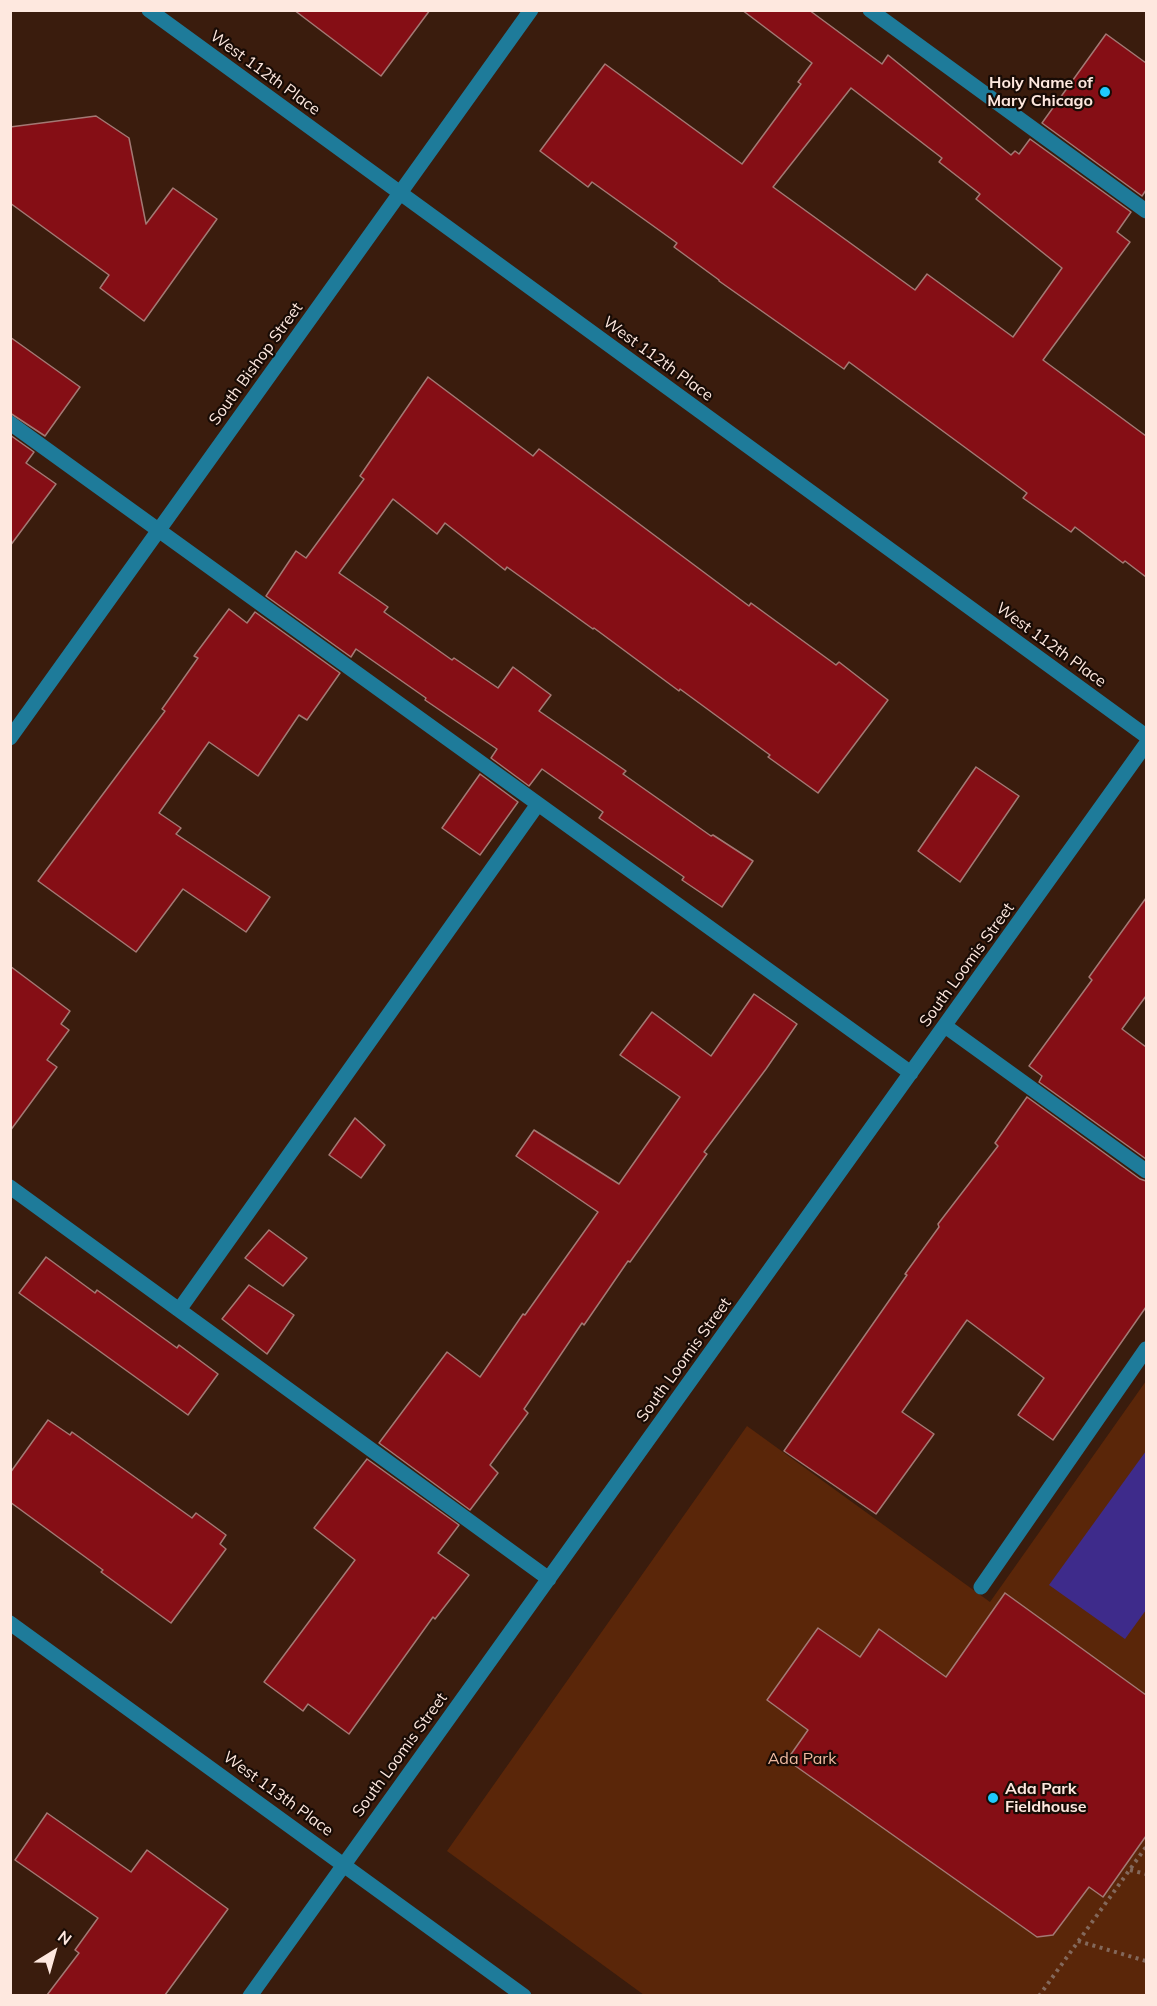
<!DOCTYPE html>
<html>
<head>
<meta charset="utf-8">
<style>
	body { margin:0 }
	#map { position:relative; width:1157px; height:2006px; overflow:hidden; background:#3a1c0d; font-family:Mulish,sans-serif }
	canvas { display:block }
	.frame { position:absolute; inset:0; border:12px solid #fee8df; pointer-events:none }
	.north { position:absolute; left:24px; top:1922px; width:60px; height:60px; -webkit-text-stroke:4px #180b05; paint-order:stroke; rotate:37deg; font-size:16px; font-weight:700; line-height:24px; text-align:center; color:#fee8df }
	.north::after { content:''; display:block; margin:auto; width:21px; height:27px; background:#fee8df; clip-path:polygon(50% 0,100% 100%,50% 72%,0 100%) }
</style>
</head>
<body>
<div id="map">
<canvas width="1157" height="2006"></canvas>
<div class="frame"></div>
<div class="north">N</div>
</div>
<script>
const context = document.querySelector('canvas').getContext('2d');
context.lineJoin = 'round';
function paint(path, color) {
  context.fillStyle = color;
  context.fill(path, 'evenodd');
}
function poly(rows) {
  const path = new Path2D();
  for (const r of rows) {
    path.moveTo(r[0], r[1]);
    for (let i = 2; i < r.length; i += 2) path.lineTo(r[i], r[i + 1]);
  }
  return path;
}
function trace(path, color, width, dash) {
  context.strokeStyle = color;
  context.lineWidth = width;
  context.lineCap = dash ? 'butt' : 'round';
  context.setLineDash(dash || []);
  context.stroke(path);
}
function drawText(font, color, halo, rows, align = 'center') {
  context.font = font + ' Mulish,sans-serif';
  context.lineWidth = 4.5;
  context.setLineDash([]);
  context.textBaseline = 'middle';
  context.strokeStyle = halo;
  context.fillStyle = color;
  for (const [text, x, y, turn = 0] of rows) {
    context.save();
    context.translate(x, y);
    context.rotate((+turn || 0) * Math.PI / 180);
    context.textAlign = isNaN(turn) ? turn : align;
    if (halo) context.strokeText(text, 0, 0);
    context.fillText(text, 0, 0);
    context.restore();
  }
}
paint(poly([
	[1146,1381,1146,1995,644,1995,447,1851,747,1426,990,1602]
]), '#5a2609');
paint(poly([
	[1146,1451,1146,1610,1125,1639,1049,1585]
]), '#3e2b8b');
const building = poly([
	[294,10,430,10,381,76,294,10],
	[742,10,809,10,882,64,888,55,1011,155,1015,151,1019,154,1030,139,1131,212,1117,232,1130,242,1043,360,1146,436,1146,577,1125,561,1123,563,1075,527,1071,532,1023,498,1027,493,849,362,844,369,719,281,719,280,674,247,677,243,592,182,588,187,540,151,605,64,742,164,801,84,798,82,812,63,742,10],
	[851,88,942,158,939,162,980,194,976,199,1062,268,1013,337,927,274,915,290,773,187,851,88],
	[1106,34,1146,63,1146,190,1142,196,1042,123,1106,34],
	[96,116,129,138,146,224,173,188,217,219,144,321,100,288,109,275,10,203,10,127,96,116],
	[10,337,80,387,45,436,10,413,10,337],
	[428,377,533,456,539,449,749,606,751,603,836,665,839,662,888,700,818,793,768,757,770,755,680,689,679,691,594,628,593,629,507,567,505,570,445,523,437,534,393,499,339,573,388,607,384,612,452,660,454,658,498,688,513,667,551,695,539,711,626,771,623,774,711,836,713,835,753,861,722,907,682,880,684,877,599,818,603,812,542,769,529,786,491,758,497,749,425,700,426,698,356,649,351,657,266,596,296,551,306,558,364,479,360,476,428,377],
	[10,435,34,452,26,463,56,484,10,546,10,435],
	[229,609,247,623,255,612,340,673,307,720,299,715,258,776,209,742,159,813,181,828,176,834,270,897,246,932,183,889,136,952,38,881,165,711,162,709,198,658,194,656,229,609],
	[976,767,1019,796,960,882,918,851,976,767],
	[480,774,518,802,480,855,442,828,480,774],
	[1146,898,1146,996,1122,1029,1146,1047,1146,1159,1039,1082,1042,1076,1029,1066,1092,980,1089,977,1146,898],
	[10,966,70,1011,61,1024,69,1030,47,1060,57,1067,10,1131,10,966],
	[754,994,797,1024,766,1069,704,1152,707,1154,630,1262,628,1261,584,1325,582,1323,524,1409,528,1413,490,1465,498,1473,470,1510,379,1443,447,1352,480,1377,523,1314,525,1315,598,1212,516,1156,534,1130,619,1184,680,1097,620,1055,652,1012,711,1056,754,994],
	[1027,1097,1140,1179,1146,1181,1146,1307,1053,1440,1018,1415,1044,1378,967,1320,902,1412,934,1434,876,1514,784,1451,907,1275,905,1274,939,1227,938,1224,998,1146,995,1143,1027,1097],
	[355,1118,385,1145,361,1178,329,1155,355,1118],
	[269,1230,307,1258,283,1286,245,1258,269,1230],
	[46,1257,95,1293,97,1290,177,1348,179,1345,218,1374,188,1415,19,1293,46,1257],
	[249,1285,294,1315,267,1354,222,1319,249,1285],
	[48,1420,70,1435,72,1432,192,1518,196,1513,226,1535,220,1544,226,1549,171,1623,101,1572,103,1570,10,1502,10,1473,48,1420],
	[367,1459,459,1525,438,1553,469,1575,435,1619,433,1617,349,1734,308,1704,303,1711,264,1682,355,1560,314,1528,367,1459],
	[1005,1593,1146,1695,1146,1836,1103,1897,1089,1887,1053,1935,1037,1937,787,1760,808,1730,767,1700,818,1628,860,1657,879,1629,946,1677,1005,1593],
	[47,1813,131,1872,147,1850,228,1909,165,1995,47,1995,79,1953,75,1950,98,1918,15,1860,47,1813]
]);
paint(building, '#850e15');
trace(building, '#a37974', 1.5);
trace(poly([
	[1130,1870,1146,1874],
	[1078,1941,1146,1961],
	[1039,1996,1146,1847]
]), '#83685b', 4, [3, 4.5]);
trace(poly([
	[149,10,1146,736],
	[870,10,1146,211],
	[10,423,911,1073],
	[10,738,531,10],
	[945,1026,1146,1171],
	[10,1187,549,1579],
	[179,1310,538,804],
	[981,1587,1146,1349],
	[10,1623,524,1996],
	[250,1996,1146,744]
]), '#1e7b9a', 15);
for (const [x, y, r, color] of [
	[1105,92,6,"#1ec9fd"],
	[993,1798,6,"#1ec9fd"]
]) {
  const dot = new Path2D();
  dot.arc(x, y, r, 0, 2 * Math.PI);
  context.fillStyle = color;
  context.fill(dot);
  trace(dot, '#180b05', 2);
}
drawText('16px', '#fee8df', '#180b05', [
	["West 112th Place",265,73,36],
	["West 112th Place",658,359,36],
	["South Bishop Street",256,364,-54],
	["West 112th Place",1051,645,36],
	["South Loomis Street",967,965,-54],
	["South Loomis Street",684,1360,-54],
	["South Loomis Street",400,1755,-54],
	["West 113th Place",278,1794,36]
]);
drawText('bold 16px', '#fee8df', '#180b05', [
	["Holy Name of",1093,83],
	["Mary Chicago",1093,101],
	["Ada Park",1005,1789,"left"],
	["Fieldhouse",1005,1807,"left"]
], 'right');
drawText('16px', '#f0baa1', '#180b05', [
	["Ada Park",802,1759]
]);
</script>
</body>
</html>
